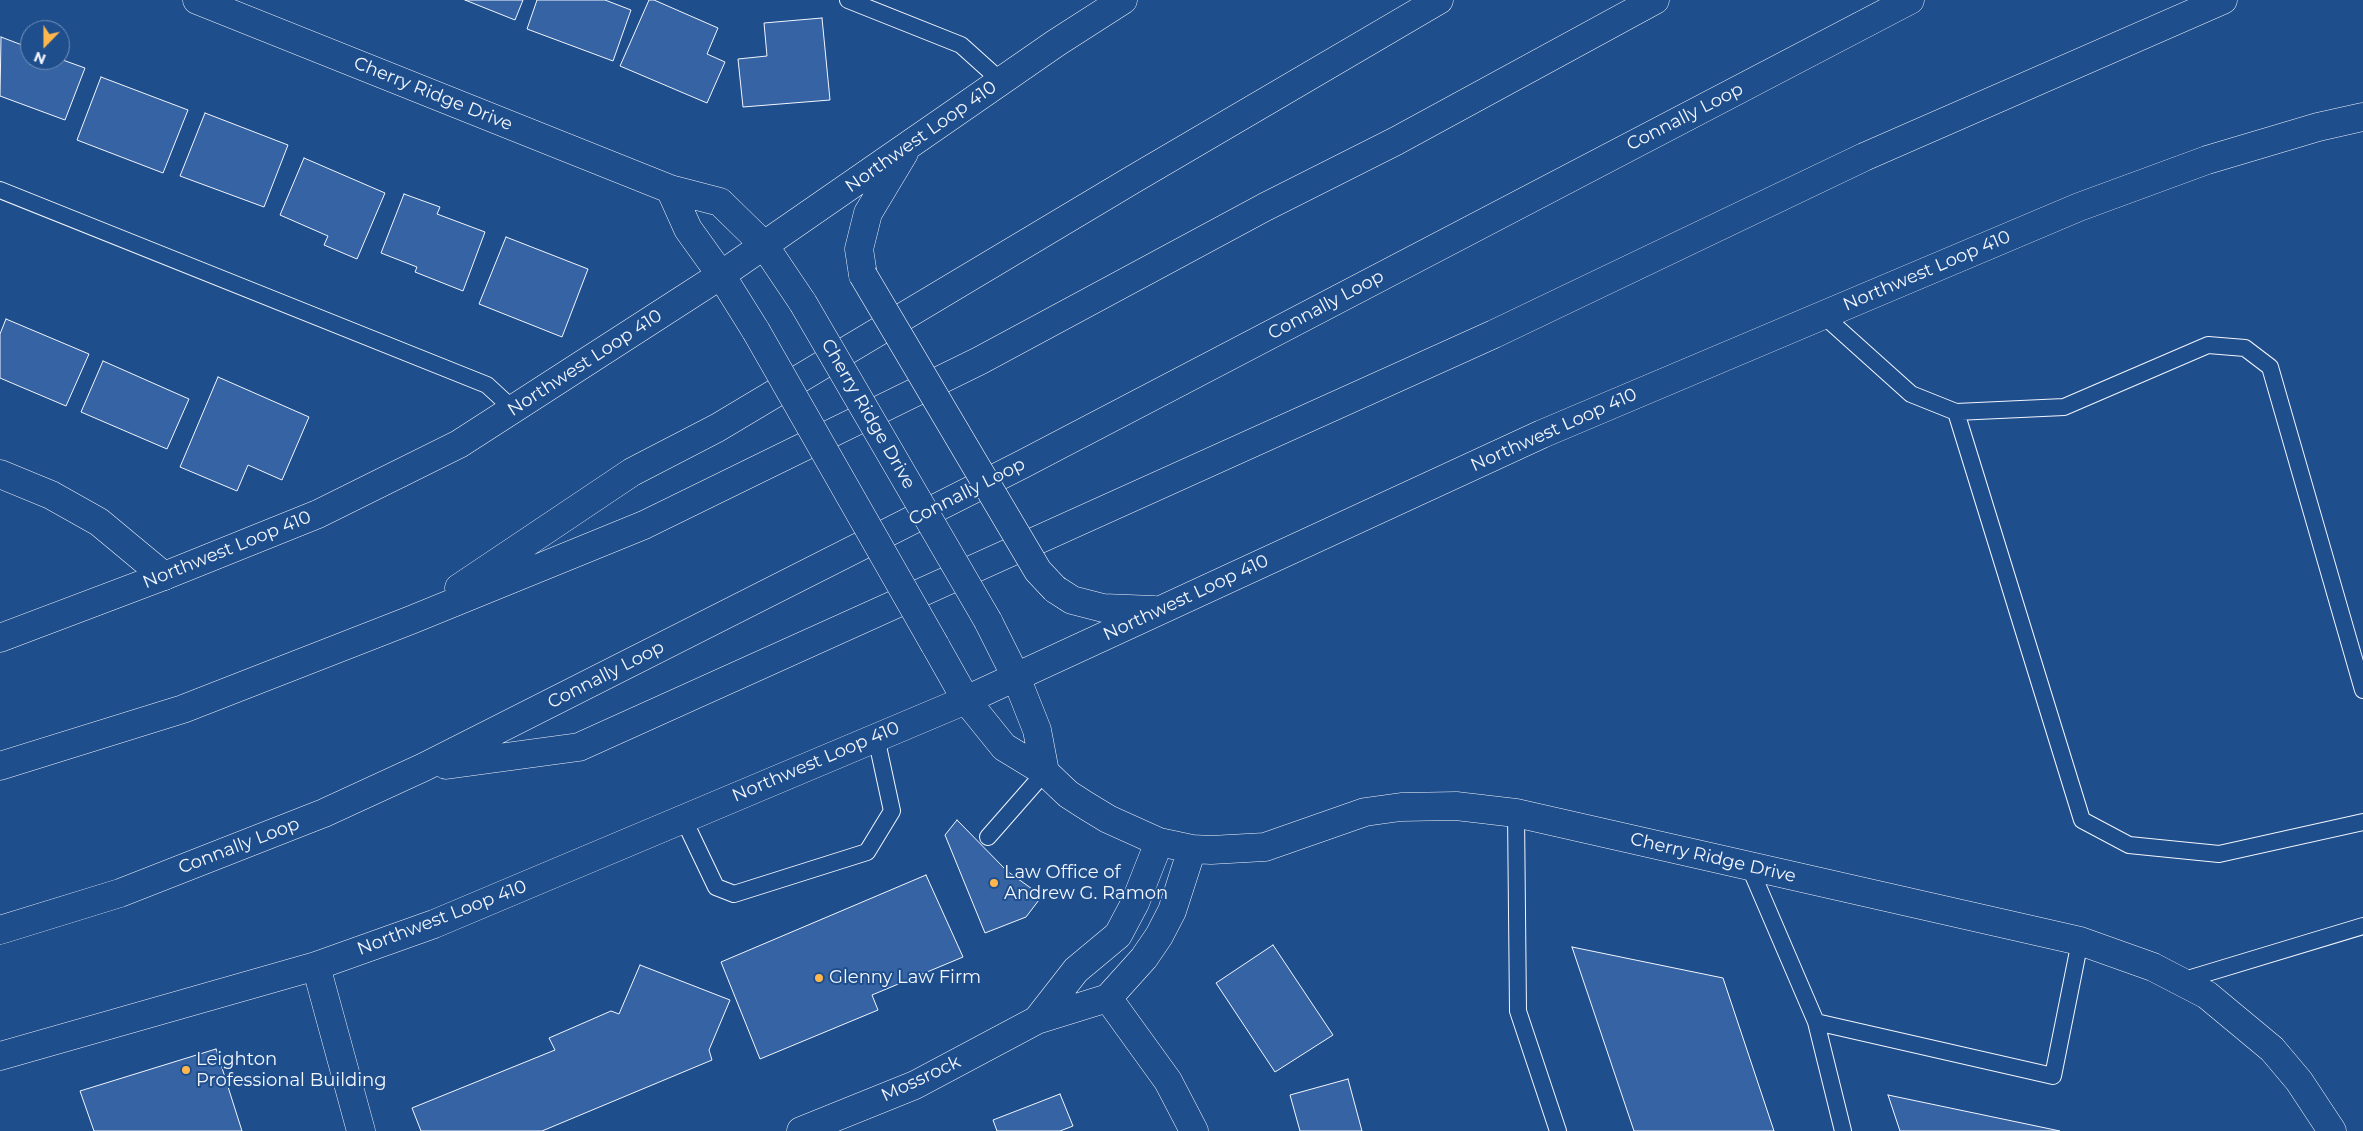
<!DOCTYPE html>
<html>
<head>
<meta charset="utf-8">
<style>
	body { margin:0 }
	#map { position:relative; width:2363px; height:1131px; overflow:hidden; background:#1f4e8c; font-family:Montserrat,sans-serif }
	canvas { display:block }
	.north { position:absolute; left:20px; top:20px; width:50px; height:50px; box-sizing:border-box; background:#1f4e8c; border:1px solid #7391ba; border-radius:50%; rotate:202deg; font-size:14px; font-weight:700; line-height:20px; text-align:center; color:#f2f6ff }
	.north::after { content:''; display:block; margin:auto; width:18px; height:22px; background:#ffb74d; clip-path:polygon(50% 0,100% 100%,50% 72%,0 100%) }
</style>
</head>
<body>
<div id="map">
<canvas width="2363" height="1131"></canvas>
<div class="north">N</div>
</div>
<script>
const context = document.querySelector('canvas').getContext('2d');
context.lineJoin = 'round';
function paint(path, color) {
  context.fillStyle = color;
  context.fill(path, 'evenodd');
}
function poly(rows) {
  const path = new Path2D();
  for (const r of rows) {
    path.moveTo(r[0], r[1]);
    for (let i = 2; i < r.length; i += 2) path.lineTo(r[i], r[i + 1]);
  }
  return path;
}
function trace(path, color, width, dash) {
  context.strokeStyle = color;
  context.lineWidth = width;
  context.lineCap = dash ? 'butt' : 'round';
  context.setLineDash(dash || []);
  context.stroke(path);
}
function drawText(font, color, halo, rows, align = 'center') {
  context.font = font + ' Montserrat,sans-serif';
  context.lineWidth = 4;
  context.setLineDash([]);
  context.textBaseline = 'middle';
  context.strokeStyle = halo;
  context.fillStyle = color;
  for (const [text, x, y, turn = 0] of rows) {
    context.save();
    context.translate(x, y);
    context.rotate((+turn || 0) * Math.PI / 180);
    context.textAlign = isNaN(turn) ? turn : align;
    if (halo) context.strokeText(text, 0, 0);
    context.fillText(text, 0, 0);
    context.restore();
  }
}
const building = poly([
	[465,0,523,0,515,20,465,0],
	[537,0,605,0,631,10,613,61,527,29,537,0],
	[649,0,654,0,718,28,707,54,725,62,707,103,620,66,649,0],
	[822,18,830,100,743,107,738,59,767,56,764,23,822,18],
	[1,37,30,48,30,60,60,59,85,68,65,120,0,96,1,37],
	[101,77,188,110,163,173,77,140,101,77],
	[205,113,288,145,264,207,180,176,205,113],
	[304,158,385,193,357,259,324,245,328,236,280,215,304,158],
	[404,194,440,207,437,214,485,232,463,291,415,272,417,267,381,253,404,194],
	[506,237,588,269,562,337,479,304,506,237],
	[6,319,89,354,66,406,0,378,0,334,6,319],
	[103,361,189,399,167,449,81,412,103,361],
	[218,377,309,417,282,480,248,465,237,491,180,467,218,377],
	[957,820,1007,871,1042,896,1026,917,985,933,945,835,957,820],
	[926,875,963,957,872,995,878,1010,760,1059,721,962,926,875],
	[1273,945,1333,1035,1275,1072,1216,983,1273,945],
	[1572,947,1723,978,1774,1131,1634,1131,1572,947],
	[640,965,730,1000,709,1050,712,1060,542,1131,421,1131,412,1108,555,1050,549,1038,611,1011,619,1014,640,965],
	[216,1049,242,1131,94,1131,80,1091,216,1049],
	[1348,1079,1362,1131,1300,1131,1290,1095,1348,1079],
	[1060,1094,1073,1126,1060,1131,997,1131,993,1120,1060,1094],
	[1888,1095,2060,1131,1900,1131,1888,1095]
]);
paint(building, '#3563a3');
trace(building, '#f2f6ff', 1);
const lane = poly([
	[848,0,961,45,1001,81],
	[0,190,487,385,513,409],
	[1823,315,1911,394,1956,412,2064,407,2208,345,2245,348,2270,367,2363,690],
	[1956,412,2082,820,2129,845,2219,854,2363,822],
	[1516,813,1518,1011,1558,1131],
	[683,818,716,887,734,894,867,852,892,811,876,737],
	[988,837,1045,772],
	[1750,868,1816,1022,2053,1076,2080,941],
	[2181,981,2363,926],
	[1816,1022,1843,1131]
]);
const street = poly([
	[197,0,670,189,720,202,764,245],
	[670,189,688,229,721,275],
	[0,474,51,495,99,522,164,576],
	[1108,998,1168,1081,1194,1131]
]);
const secondary = poly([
	[764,245,803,303],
	[721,275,756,331],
	[863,275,859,249,868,213,904,153],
	[1055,589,1072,600,1103,608,1154,610],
	[988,621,1016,677,1037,730,1045,772],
	[0,638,164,576,318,514,459,444,721,275,1056,43,1123,0],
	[935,645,966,700,1004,747,1045,772,1068,794,1085,805,1108,819,1159,842,1192,849,1211,850,1265,847,1365,812,1401,807,1456,806,1516,813,2080,941,2153,967,2207,995,2272,1049,2299,1081,2332,1131],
	[316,966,361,1131],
	[1037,1020,1076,970,1118,935,1135,903,1159,842],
	[0,1056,316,966,434,924,966,700,1542,434,2079,207,2207,160,2318,127,2363,117],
	[801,1131,915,1085,1037,1020,1108,998,1144,958,1159,936,1172,911,1192,849]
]);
const highway = poly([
	[459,588,632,472,717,428,1132,180,1439,0],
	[446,765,579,747,1494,334,1864,157,2223,0],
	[0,766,183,709,411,620,644,525,979,361,1265,207,1396,141,1655,0],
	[0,930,120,893,324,813,424,767,1021,465,1910,0]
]);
trace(lane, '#f2f6ff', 18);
trace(street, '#f2f6ff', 29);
trace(secondary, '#f2f6ff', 29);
trace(highway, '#f2f6ff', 29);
trace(lane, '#1f4e8c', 16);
trace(street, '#1f4e8c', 28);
trace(secondary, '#1f4e8c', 28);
trace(highway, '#1f4e8c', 28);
const secondaryBridge = poly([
	[863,275,1038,571,1055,589],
	[803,303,988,621],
	[756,331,935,645]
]);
trace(secondaryBridge, '#f2f6ff', 29, []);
trace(secondaryBridge, '#1f4e8c', 28);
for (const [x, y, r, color] of [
	[994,883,5,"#ffb74d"],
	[819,978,5,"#ffb74d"],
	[186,1070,5,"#ffb74d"]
]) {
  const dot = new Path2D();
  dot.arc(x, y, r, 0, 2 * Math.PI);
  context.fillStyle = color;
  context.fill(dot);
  trace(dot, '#1f4e8c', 2);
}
drawText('18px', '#f2f6ff', '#1f4e8c', [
	["Cherry Ridge Drive",433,94,22],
	["Connally Loop",1685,117,-27],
	["Northwest Loop 410",921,137,-35],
	["Northwest Loop 410",1927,271,-23],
	["Connally Loop",1326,305,-28],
	["Northwest Loop 410",585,363,-33],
	["Cherry Ridge Drive",868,414,60],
	["Northwest Loop 410",1554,430,-24],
	["Connally Loop",967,492,-27],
	["Northwest Loop 410",227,550,-22],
	["Northwest Loop 410",1186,598,-25],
	["Connally Loop",606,675,-27],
	["Northwest Loop 410",816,762,-23],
	["Connally Loop",239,846,-21],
	["Cherry Ridge Drive",1713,858,13],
	["Northwest Loop 410",442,918,-21],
	["Mossrock",921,1079,-25]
]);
drawText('18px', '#f2f6ff', '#1f4e8c', [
	["Law Office of",1004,873],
	["Andrew G. Ramon",1004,894],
	["Glenny Law Firm",829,978],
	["Leighton",196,1060],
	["Professional Building",196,1081]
], 'left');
</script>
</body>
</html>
